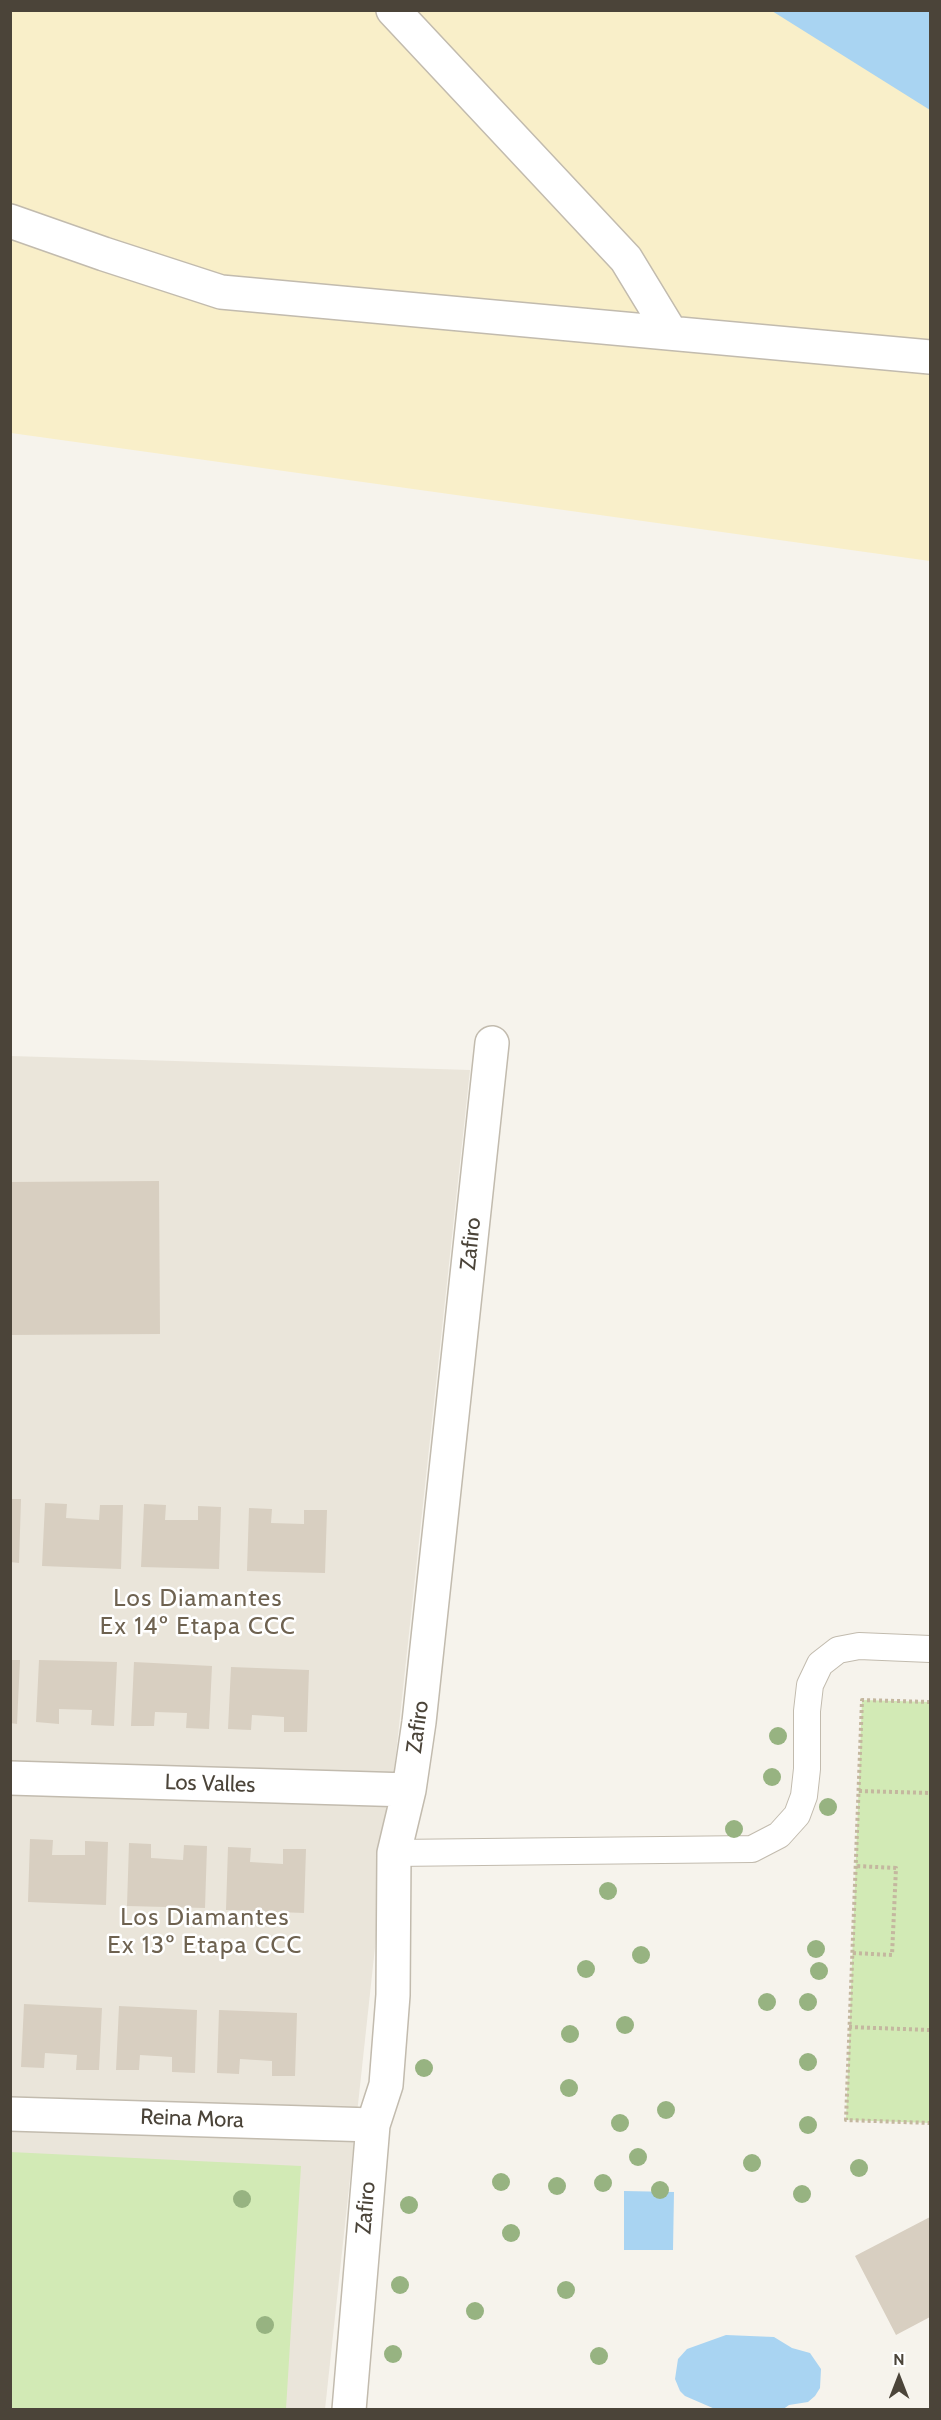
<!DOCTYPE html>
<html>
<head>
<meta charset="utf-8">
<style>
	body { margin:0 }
	#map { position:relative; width:941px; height:2420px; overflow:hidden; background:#f6f3ec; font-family:Cabin,sans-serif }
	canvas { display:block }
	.frame { position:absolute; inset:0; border:12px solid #4b4439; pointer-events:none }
	.north { position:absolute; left:869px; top:2348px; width:60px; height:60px; -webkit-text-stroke:4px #fff; paint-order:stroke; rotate:0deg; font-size:16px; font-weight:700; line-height:24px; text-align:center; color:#4b4439 }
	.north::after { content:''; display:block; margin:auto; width:21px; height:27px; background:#4b4439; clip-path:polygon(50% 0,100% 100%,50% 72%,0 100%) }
</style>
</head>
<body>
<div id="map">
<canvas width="941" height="2420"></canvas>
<div class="frame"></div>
<div class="north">N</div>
</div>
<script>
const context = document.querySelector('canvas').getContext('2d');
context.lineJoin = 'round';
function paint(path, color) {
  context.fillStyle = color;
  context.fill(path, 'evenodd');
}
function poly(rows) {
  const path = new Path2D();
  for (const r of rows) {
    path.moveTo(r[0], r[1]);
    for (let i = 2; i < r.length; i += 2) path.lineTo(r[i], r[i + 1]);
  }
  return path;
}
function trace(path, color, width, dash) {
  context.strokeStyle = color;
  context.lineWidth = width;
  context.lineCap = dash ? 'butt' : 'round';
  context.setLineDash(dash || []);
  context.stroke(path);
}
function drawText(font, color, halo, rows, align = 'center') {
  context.font = font + ' Cabin,sans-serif';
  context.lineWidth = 5;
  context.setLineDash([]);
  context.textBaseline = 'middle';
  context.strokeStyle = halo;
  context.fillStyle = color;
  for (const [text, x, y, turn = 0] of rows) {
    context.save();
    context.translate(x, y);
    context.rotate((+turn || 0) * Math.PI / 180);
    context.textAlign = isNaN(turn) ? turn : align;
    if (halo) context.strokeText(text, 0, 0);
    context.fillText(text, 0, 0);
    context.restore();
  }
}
paint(poly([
	[11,1056,470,1070,325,2409,11,2410]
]), '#eae5da');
paint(poly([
	[862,1700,930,1702,930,2123,846,2120],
	[10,2152,301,2166,286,2409,11,2409]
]), '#d2eab5');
paint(poly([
	[11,11,930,11,930,561,11,433]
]), '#f9efc9');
paint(poly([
	[772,11,930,11,930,110],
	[624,2191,674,2192,673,2250,624,2250],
	[726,2335,774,2337,792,2348,810,2353,821,2369,820,2388,815,2396,808,2402,789,2405,782,2410,715,2409,685,2396,680,2391,675,2379,678,2359,687,2349]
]), '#a9d4f2');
paint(poly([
	[159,1181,160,1334,10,1335,10,1182],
	[10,1499,21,1499,19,1563,10,1562],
	[45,1503,67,1504,66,1518,99,1520,100,1505,123,1505,121,1569,42,1566],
	[144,1504,166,1505,165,1520,198,1520,198,1506,221,1507,219,1569,141,1567],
	[249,1508,272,1509,271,1523,304,1524,304,1510,327,1510,325,1573,247,1571],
	[10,1660,20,1660,17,1724,10,1723],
	[39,1660,117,1662,114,1726,91,1725,92,1710,59,1709,59,1724,36,1722],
	[134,1662,212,1666,209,1729,186,1728,187,1713,155,1712,154,1726,131,1726],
	[231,1667,309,1670,307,1732,284,1732,284,1717,252,1715,251,1730,228,1729],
	[30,1839,53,1840,52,1855,85,1855,85,1841,108,1842,106,1905,28,1902],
	[129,1843,151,1844,151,1858,183,1860,184,1845,207,1846,205,1908,127,1906],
	[228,1847,251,1848,250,1862,283,1864,283,1849,306,1849,304,1913,226,1910],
	[24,2004,102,2008,99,2070,76,2070,77,2055,45,2053,44,2068,21,2067],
	[119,2006,197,2010,195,2073,172,2072,172,2057,140,2055,139,2070,116,2070],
	[219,2010,297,2013,295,2076,272,2076,272,2061,240,2059,239,2074,217,2073],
	[930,2217,930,2317,896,2335,855,2256]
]), '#d8cfc1');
const service = poly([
	[394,1853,752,1849,779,1835,797,1815,804,1796,807,1769,807,1711,810,1685,820,1664,838,1650,859,1646,930,1649]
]);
const minor = poly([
	[393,10,626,259,671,333],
	[10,221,104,254,221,292,930,357],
	[10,1778,409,1790],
	[10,2114,373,2125],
	[349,2410,373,2125,386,2085,393,1995,394,1853,409,1790,419,1722,492,1043]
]);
trace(service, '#c2bbae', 28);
trace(minor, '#c2bbae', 36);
trace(poly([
	[930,1702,862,1700,846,2120,930,2123],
	[859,1791,930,1793],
	[853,1953,892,1955,896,1868,856,1866],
	[849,2027,930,2030]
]), '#c4b79f', 4, [3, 3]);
trace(service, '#fff', 26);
trace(minor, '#fff', 33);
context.fillStyle = '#97b381';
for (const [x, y] of [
	[778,1736],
	[772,1777],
	[828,1807],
	[734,1829],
	[608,1891],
	[816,1949],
	[641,1955],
	[586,1969],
	[819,1971],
	[767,2002],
	[808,2002],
	[625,2025],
	[570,2034],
	[808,2062],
	[424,2068],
	[569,2088],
	[666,2110],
	[620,2123],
	[808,2125],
	[638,2157],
	[752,2163],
	[859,2168],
	[501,2182],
	[603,2183],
	[557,2186],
	[660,2190],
	[802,2194],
	[242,2199],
	[409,2205],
	[511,2233],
	[400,2285],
	[566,2290],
	[475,2311],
	[265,2325],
	[393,2354],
	[599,2356]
]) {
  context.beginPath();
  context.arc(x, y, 9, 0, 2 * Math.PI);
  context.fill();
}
drawText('22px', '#4b4439', '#fff', [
	["Zafiro",471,1244,-84],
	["Zafiro",418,1727,-82],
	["Los Valles",210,1784,2],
	["Reina Mora",192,2119,2],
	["Zafiro",366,2208,-85]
]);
context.letterSpacing = '1.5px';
drawText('24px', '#6e6250', '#fff', [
	["Los Diamantes",198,1599],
	["Ex 14º Etapa CCC",198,1627],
	["Los Diamantes",205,1918],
	["Ex 13º Etapa CCC",205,1946]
]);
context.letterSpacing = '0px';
</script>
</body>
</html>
